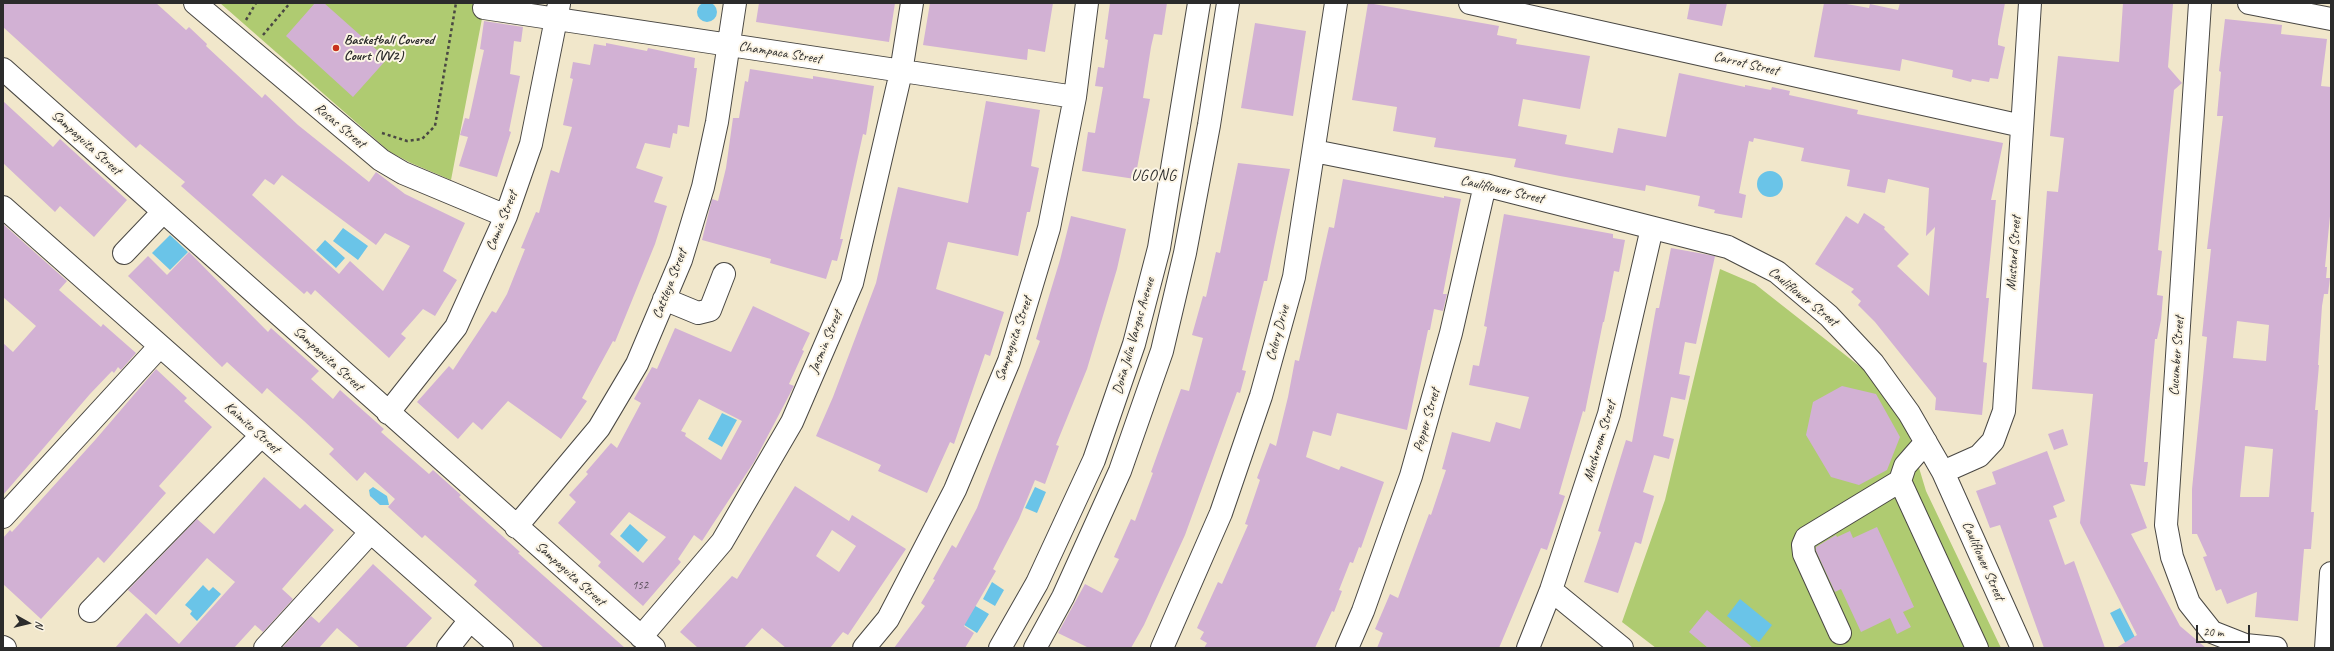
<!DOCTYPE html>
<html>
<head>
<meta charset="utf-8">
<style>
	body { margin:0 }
	#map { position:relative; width:2334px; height:651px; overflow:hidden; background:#f1e7cb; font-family:Caveat,sans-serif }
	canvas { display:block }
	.frame { position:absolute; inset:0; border:4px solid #2b2b2b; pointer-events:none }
	.north { position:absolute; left:8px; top:603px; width:40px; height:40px; -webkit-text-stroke:3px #fcf5e5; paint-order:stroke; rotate:98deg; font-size:11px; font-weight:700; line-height:16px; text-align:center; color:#2b2b2b }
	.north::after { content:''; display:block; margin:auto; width:14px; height:18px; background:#2b2b2b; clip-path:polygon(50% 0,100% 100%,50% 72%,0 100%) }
	.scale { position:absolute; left:2196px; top:625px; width:54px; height:18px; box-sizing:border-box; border:2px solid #2b2b2b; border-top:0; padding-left:5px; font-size:12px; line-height:14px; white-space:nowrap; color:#2b2b2b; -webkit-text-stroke:3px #fcf5e5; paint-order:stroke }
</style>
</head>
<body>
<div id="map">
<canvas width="2334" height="651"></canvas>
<div class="frame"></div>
<div class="north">N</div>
<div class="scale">20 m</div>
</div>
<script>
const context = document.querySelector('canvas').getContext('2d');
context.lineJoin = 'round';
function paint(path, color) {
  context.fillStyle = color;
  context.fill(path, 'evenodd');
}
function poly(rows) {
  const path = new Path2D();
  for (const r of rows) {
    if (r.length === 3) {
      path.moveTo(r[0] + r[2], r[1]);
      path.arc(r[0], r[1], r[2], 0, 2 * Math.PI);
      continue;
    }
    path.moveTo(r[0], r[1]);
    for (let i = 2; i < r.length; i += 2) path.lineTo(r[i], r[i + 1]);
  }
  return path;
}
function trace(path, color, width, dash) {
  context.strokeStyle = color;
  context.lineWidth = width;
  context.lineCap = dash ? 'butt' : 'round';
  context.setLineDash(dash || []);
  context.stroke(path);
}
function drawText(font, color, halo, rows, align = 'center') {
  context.font = font + ' Caveat,sans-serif';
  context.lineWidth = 4;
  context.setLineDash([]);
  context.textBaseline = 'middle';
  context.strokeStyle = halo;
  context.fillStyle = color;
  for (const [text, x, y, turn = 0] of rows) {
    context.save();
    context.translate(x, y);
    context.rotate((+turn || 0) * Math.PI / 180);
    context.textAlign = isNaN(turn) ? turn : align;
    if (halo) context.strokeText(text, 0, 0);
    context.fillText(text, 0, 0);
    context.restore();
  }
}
paint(poly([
	[220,3,485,3,451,180,411,163,390,152],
	[1720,269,1755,284,1886,387,1910,438,1926,491,2001,648,1656,648,1622,622,1665,500]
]), '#afcb71');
paint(poly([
	[707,12,10],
	[1770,184,13],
	[343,228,368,246,358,260,333,241],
	[170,235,188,252,170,270,152,253],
	[325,240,345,258,336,268,316,250],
	[722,413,737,420,722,447,708,439],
	[373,487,387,496,389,505,380,505,370,496,369,490],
	[1035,487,1046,492,1037,513,1025,508],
	[630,524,648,540,638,552,620,536],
	[992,582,1004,590,995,606,983,599],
	[203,585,209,591,213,587,221,594,197,621,190,614,192,611,185,605],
	[1740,599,1772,625,1759,642,1727,616],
	[972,604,989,614,977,633,961,623],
	[2120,608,2139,645,2128,648,2110,613]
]), '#6ac4e8');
paint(poly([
	[3,3,156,3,186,30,189,27,207,44,206,46,262,98,265,94,298,125,369,182,376,172,405,194,465,223,443,271,457,280,435,316,423,309,401,334,406,338,389,358,315,290,311,295,307,291,304,294,181,186,185,182,140,144,136,148,3,27],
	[282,175,376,245,385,233,410,246,383,291,350,261,339,274,252,195,265,179,274,185],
	[315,3,324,3,387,59,353,97,286,36],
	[759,3,895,3,889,42,756,22],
	[930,3,1053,3,1045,52,1028,49,1027,60,923,45],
	[1110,3,1167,3,1162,35,1154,34,1151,47,1143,98,1150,99,1135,179,1082,171,1088,132,1095,133,1103,87,1095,86,1098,67,1104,68,1108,40,1105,39],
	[1368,3,1499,26,1497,35,1517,39,1516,44,1590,56,1580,109,1523,99,1518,126,1567,135,1565,144,1613,153,1618,128,1666,137,1679,73,1745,87,1745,85,1771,90,1772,87,1790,91,1789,95,1858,110,1857,114,2003,143,1991,200,1996,200,1986,298,1989,298,1983,362,1987,363,1982,415,1935,410,1936,398,1875,322,1858,305,1861,301,1851,292,1854,289,1815,264,1846,216,1858,224,1864,213,1885,227,1884,229,1909,254,1897,266,1929,296,1935,227,1926,236,1929,188,1888,179,1885,193,1847,186,1850,170,1801,161,1804,148,1754,138,1753,142,1749,141,1739,193,1746,195,1742,218,1714,213,1715,210,1698,206,1700,196,1646,185,1645,191,1560,176,1514,167,1516,159,1434,147,1436,138,1393,131,1397,107,1352,100],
	[1690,3,1727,3,1722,26,1687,19],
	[1824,3,1841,3,1869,8,1870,4,1898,10,1900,3,2005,3,1998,40,1998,45,2005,47,1998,79,1990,78,1989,82,1972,79,1971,82,1952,77,1953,70,1902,59,1900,71,1814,57],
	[2123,3,2173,4,2168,67,2182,83,2174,90,2158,250,2162,251,2157,295,2163,296,2161,320,2157,339,2155,339,2144,462,2148,462,2145,486,2130,484,2147,528,2131,534,2180,626,2206,648,2116,648,2137,635,2080,523,2093,394,2032,389,2047,191,2058,192,2064,138,2050,136,2058,56,2119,62],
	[2225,19,2282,25,2281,34,2327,39,2321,86,2331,87,2331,206,2325,267,2327,267,2326,278,2330,278,2328,294,2324,294,2322,306,2318,365,2319,365,2315,410,2318,410,2311,512,2314,512,2311,549,2304,549,2298,621,2255,617,2257,592,2227,604,2221,589,2216,591,2203,557,2207,556,2197,534,2192,534,2192,489,2207,337,2202,336,2211,249,2207,249,2223,116,2217,116,2221,72,2219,71],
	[2237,321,2269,325,2266,361,2233,358],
	[2245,446,2273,449,2269,497,2240,497],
	[484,21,523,27,521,42,514,41,510,74,520,76,509,131,511,132,497,177,459,166,468,137,460,135,465,118,469,119,484,50,480,49],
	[1255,23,1306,31,1293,116,1241,108],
	[606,43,647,51,648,48,695,58,694,68,697,68,689,127,678,125,677,134,673,133,670,148,645,143,636,168,663,177,654,202,667,206,655,244,615,342,613,341,582,398,587,401,561,439,508,401,482,430,473,422,458,439,417,402,449,366,453,370,492,311,496,313,507,294,525,249,521,248,536,212,539,213,551,170,559,173,572,127,563,125,573,79,570,78,573,62,590,65,594,44,606,46],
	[750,69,813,79,813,76,874,86,866,135,863,134,840,239,843,239,837,261,832,260,826,279,770,263,771,259,702,240,712,199,718,201,726,168,733,118,739,118,745,81,748,82],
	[3,101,53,147,60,139,127,200,94,237,60,206,55,212,3,163],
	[986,101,1040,110,1031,166,1039,168,1030,212,1027,212,1018,256,948,242,936,289,1004,312,990,356,985,354,954,444,950,442,927,493,878,471,881,465,816,436,833,397,876,283,898,187,968,203],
	[1238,163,1290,169,1267,281,1264,281,1242,370,1246,371,1240,393,1237,392,1185,535,1144,625,1131,648,1089,648,1058,633,1085,584,1102,593,1119,559,1114,557,1131,519,1135,521,1153,473,1151,472,1181,389,1189,391,1203,338,1192,335,1203,296,1206,297,1216,252,1220,253],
	[1343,179,1444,198,1444,196,1461,199,1443,294,1447,294,1443,311,1434,309,1430,330,1428,330,1407,430,1337,413,1331,436,1313,431,1306,457,1339,470,1341,466,1384,482,1361,548,1359,547,1353,563,1350,562,1339,590,1342,591,1334,612,1332,611,1315,648,1204,648,1207,643,1200,639,1204,632,1197,628,1218,582,1222,584,1248,525,1245,524,1260,480,1257,478,1270,443,1276,446,1288,397,1295,360,1299,361,1329,227,1334,228],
	[1504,214,1613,234,1613,238,1625,240,1619,272,1614,271,1604,322,1603,322,1585,412,1583,411,1559,494,1565,496,1547,550,1541,548,1499,648,1377,648,1383,633,1375,629,1390,594,1398,598,1429,514,1431,515,1446,470,1442,469,1452,432,1490,442,1496,422,1520,429,1529,397,1469,385,1473,365,1479,366,1487,327,1484,326],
	[1071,216,1126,229,1117,269,1087,369,1056,445,1059,446,1045,484,1035,480,1019,519,993,569,996,571,964,626,974,633,965,648,894,648,925,606,921,603,935,580,933,579,952,545,956,548,977,508,1040,341,1036,339,1060,260],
	[3,224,67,281,59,290,101,327,103,324,136,353,121,370,118,367,114,373,112,371,90,394,3,495,3,343,13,352,36,326,3,297],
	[1671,248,1715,256,1696,344,1685,342,1679,374,1690,376,1685,400,1671,397,1663,436,1674,439,1669,459,1654,455,1643,492,1654,496,1641,544,1635,542,1618,593,1584,582,1601,532,1598,531,1626,440,1632,442,1656,308,1659,308],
	[189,252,268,332,271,328,319,371,311,379,333,399,340,390,384,429,381,432,429,474,433,470,461,495,459,497,520,552,518,553,625,648,544,648,474,585,477,581,425,535,422,538,388,507,395,499,365,472,357,481,329,454,334,449,304,421,267,388,262,394,227,362,222,367,128,276,148,256,167,275],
	[753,306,810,333,802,350,804,351,789,384,794,386,754,462,713,524,702,541,694,535,678,559,681,562,643,606,598,566,601,562,558,523,576,502,569,495,588,474,586,472,611,443,617,448,641,403,634,399,652,367,657,369,675,328,731,352],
	[699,399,742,421,721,460,685,436,686,433,681,431],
	[629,512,666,537,643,563,610,534],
	[156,369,187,398,184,401,212,427,159,486,166,493,104,563,98,557,41,619,3,584,3,538,10,530,12,532,96,439],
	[1842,386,1876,394,1900,437,1887,470,1859,485,1831,477,1806,435,1813,402],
	[2063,429,2068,445,2054,450,2048,434],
	[2047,451,2065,501,2053,506,2057,517,2049,520,2065,565,2074,561,2105,648,2044,648,2000,525,1990,528,1976,491,1996,484,1992,472],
	[264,477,300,509,305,504,334,530,282,589,293,599,263,632,255,625,234,648,115,648,146,613,179,644,235,582,207,558,156,615,128,590,197,519,214,534],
	[795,486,849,521,852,515,906,549,848,635,843,632,830,648,786,648,762,628,744,648,698,648,680,632,732,576,737,579],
	[832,530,856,546,839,572,816,556],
	[1877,527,1914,607,1903,612,1911,627,1897,634,1890,618,1861,632,1841,589,1835,592,1816,551,1816,547,1836,535,1837,537,1850,531,1853,538],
	[373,564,432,618,405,648,360,648,337,628,319,648,282,648,311,616,319,623],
	[1707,610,1753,648,1708,648,1689,632]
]), '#d2b1d4');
const minor = poly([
	[195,3,381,160,403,173,506,216],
	[1470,3,2022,126],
	[2200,3,2166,525,2172,557,2189,603,2212,632,2245,645,2276,648],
	[2249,3,2331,19],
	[484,8,1075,97],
	[3,69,654,648],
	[1314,151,1485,185,1728,247,1777,272,1829,316,1873,363,1909,413,1943,472,2022,648],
	[3,207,502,648],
	[124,253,163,212],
	[664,299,698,313,710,310,724,274],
	[388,413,456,327,506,216,531,144,559,4],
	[1926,442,1905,466,1900,481,1977,648],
	[1943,472,1979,456,1993,441,2004,411,2030,3],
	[3,517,160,346],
	[516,527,599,428,637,364,681,260,703,187,717,122,735,3],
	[1551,590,1622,648],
	[90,611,261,436],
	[1840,633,1804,554,1803,545,1806,538,1900,481],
	[641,637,722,542,792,422,852,283,901,72,912,3],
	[265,648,370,533],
	[448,648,470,620],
	[864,648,888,619,955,490,1009,361,1049,228,1075,97,1087,3],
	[1162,648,1221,513,1261,396,1294,277,1336,3],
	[1347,648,1363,611,1411,476,1451,333,1485,185],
	[1528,648,1551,590,1609,414,1652,228],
	[2326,648,2331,573]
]);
const major = poly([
	[3,647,5,648],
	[1000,648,1037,583,1094,460,1134,344,1159,248,1199,3],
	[1035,648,1063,597,1120,471,1162,351,1185,253,1209,125,1228,3]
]);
trace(minor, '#494743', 24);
trace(major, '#494743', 24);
trace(poly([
	[246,20,256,3],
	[263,35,290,3],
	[382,133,407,141,422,139,435,126,456,3]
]), '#494743', 2.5, [3, 3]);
trace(minor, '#fff', 22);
trace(major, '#fff', 22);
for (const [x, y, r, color] of [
	[336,48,4,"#c8321e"]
]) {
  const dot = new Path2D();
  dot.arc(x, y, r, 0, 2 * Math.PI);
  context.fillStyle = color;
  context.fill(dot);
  trace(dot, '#fcf5e5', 1.5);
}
drawText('12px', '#554c55', null, [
	["152",640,586]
]);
drawText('bold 14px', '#2b2b2b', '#fcf5e5', [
	["Basketball Covered",344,40],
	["Court (VV2)",344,56]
], 'left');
drawText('14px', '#2b2b2b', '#fcf5e5', [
	["Champaca Street",780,53,9],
	["Carrot Street",1746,64,13],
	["Rosas Street",340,126,40],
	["Sampaguita Street",86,143,42],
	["Cauliflower Street",1502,190,13],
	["Camia Street",502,221,-68],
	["Mustard Street",2014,253,-86],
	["Cattleya Street",670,284,-69],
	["Cauliflower Street",1803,297,39],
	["Celery Drive",1278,333,-75],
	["Doña Julia Vargas Avenue",1134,336,-74],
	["Sampaguita Street",1014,339,-71],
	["Jasmin Street",826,342,-67],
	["Cucumber Street",2177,356,-86],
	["Sampaguita Street",328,359,42],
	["Pepper Street",1427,420,-74],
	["Kaimito Street",252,428,42],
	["Mushroom Street",1600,441,-73],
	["Cauliflower Street",1983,561,66],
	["Sampaguita Street",570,574,42]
]);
context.letterSpacing = '1px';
drawText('16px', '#2b2b2b', '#fcf5e5', [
	["UGONG",1154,176]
]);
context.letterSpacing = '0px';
</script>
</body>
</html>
